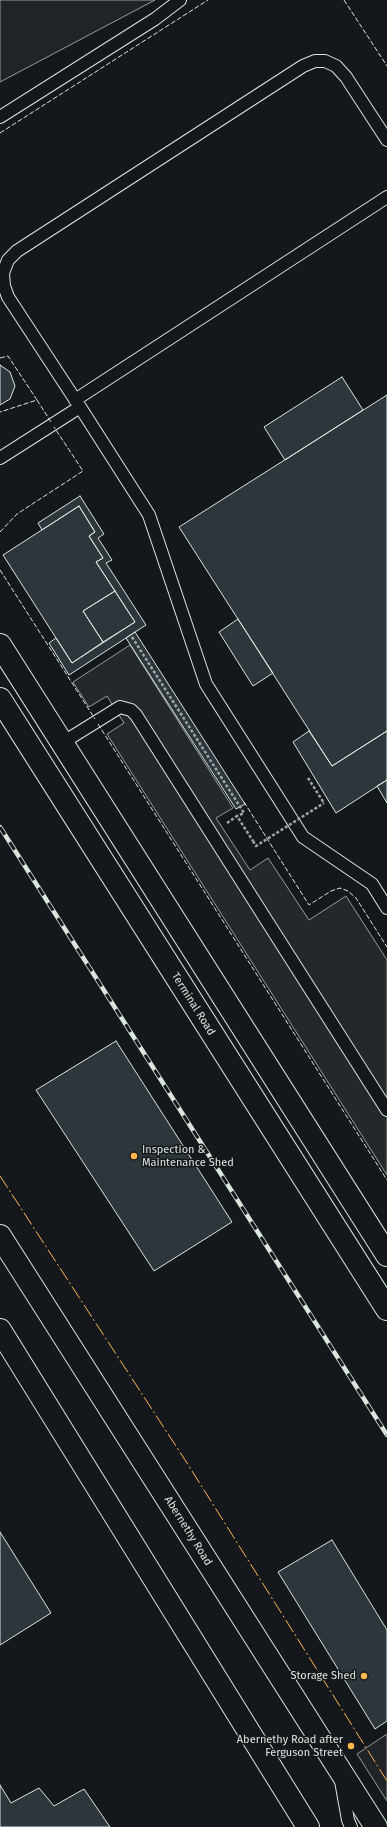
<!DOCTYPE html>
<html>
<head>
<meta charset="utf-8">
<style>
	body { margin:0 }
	canvas { display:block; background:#14181c }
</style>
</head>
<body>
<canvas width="387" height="1827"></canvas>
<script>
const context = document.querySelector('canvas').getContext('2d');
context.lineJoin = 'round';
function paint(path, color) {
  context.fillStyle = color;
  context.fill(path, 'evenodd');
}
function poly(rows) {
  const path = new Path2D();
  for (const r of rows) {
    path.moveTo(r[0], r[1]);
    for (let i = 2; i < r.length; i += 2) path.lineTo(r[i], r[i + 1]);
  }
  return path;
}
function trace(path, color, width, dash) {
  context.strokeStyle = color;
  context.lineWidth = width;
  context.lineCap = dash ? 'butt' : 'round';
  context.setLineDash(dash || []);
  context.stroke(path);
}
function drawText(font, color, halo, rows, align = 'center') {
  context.font = font + ' "Fira Sans",sans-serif';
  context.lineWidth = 3;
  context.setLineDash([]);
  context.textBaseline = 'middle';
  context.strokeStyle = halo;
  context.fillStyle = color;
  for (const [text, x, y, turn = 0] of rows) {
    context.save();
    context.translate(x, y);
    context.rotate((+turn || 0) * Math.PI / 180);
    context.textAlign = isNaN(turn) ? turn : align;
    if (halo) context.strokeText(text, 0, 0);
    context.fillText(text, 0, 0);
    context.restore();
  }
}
const green = poly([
	[0,0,155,0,0,82,0,0],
	[387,1734,387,1801,357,1754,387,1734]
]);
paint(green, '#202428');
trace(green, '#939e99', 1);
const parking = poly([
	[130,645,233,808,216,818,250,870,268,858,309,920,346,896,387,960,387,1175,107,734,124,723,107,696,89,707,73,682,130,645]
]);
paint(parking, '#24282b');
trace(parking, '#939e99', 1);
const building = poly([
	[0,365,10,372,15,386,10,399,0,405,0,365],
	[342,377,363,410,285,460,264,427,342,377],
	[387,395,387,731,332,766,179,527,387,395],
	[80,496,104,534,98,538,112,560,106,563,146,625,69,675,49,643,56,638,72,663,135,622,96,562,103,558,89,536,95,532,79,506,42,530,38,523,80,496],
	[79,506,95,532,89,536,103,558,96,562,115,591,83,611,103,642,72,663,3,555,79,506],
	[115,591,135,622,103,642,83,611,115,591],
	[238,619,273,673,253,686,219,632,238,619],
	[135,632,245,804,236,809,126,638,135,632],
	[309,731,332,766,387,731,387,780,336,813,293,742,309,731],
	[387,780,387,803,377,786,387,780],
	[116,1041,232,1222,154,1271,36,1090,116,1041],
	[0,1532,51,1613,0,1645,0,1532],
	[332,1540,387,1630,387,1721,375,1729,278,1572,332,1540],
	[0,1785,11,1803,39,1788,54,1806,84,1789,110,1827,0,1827,0,1785]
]);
paint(building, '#2c363c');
trace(building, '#d8e6dc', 1);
const lane = poly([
	[0,117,155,19,180,0],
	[75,400,387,197],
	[80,407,8,297,4,286,3,273,8,260,17,251,303,66,315,61,325,61,336,66,346,77,387,140],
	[0,458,80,407,149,515,206,684,303,837,372,884,387,908],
	[62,743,120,707,131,710,136,715,387,1110],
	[341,1781,348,1820,351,1827]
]);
const street = poly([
	[0,645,387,1255],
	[0,699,387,1309]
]);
const secondary = poly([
	[0,1236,376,1827],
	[0,1330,308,1827]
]);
trace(lane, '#d8e6dc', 14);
trace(street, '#d8e6dc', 24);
trace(secondary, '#d8e6dc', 24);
trace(poly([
	[132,637,244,813,237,816],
	[308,778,324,803],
	[227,823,237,816,253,841]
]), '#9da8a2', 2.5, [3, 2]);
trace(lane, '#14181c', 12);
trace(street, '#14181c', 22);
trace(secondary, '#14181c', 22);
const rail = poly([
	[0,827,387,1435]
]);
trace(rail, '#d8e6dc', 4.5);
trace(rail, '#14181c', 3, [9]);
trace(poly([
	[253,841,256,846,324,803]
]), '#9da8a2', 2.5, [3, 2]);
trace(poly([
	[344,0,387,66],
	[0,133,208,0],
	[0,358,8,356,37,400,0,412],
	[37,400,51,422],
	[0,532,17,514,83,471,54,427],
	[0,570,95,719],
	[98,724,387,1180],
	[244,802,309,905,331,891,340,888,348,891,356,898,387,947]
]), '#d8e6dc', 1, [5, 2]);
trace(poly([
	[0,1176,187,1463,387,1781]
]), '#ffb74d', 1, [14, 3, 2, 3]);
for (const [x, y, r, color] of [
	[134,1156,4,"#ffb74d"],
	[364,1676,4,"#ffb74d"],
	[351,1746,4,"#ffb74d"]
]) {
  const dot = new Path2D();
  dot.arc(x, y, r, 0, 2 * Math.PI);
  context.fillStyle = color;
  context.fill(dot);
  trace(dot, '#14181c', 1.5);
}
drawText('11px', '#d8e6dc', '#14181c', [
	["Terminal Road",193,1004,58],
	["Abernethy Road",188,1531,58]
]);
drawText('11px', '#d8e6dc', '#14181c', [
	["Inspection &",142,1150,"left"],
	["Maintenance Shed",142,1163,"left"],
	["Storage Shed",356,1676],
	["Abernethy Road after",343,1740],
	["Ferguson Street",343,1753]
], 'right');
</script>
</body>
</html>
